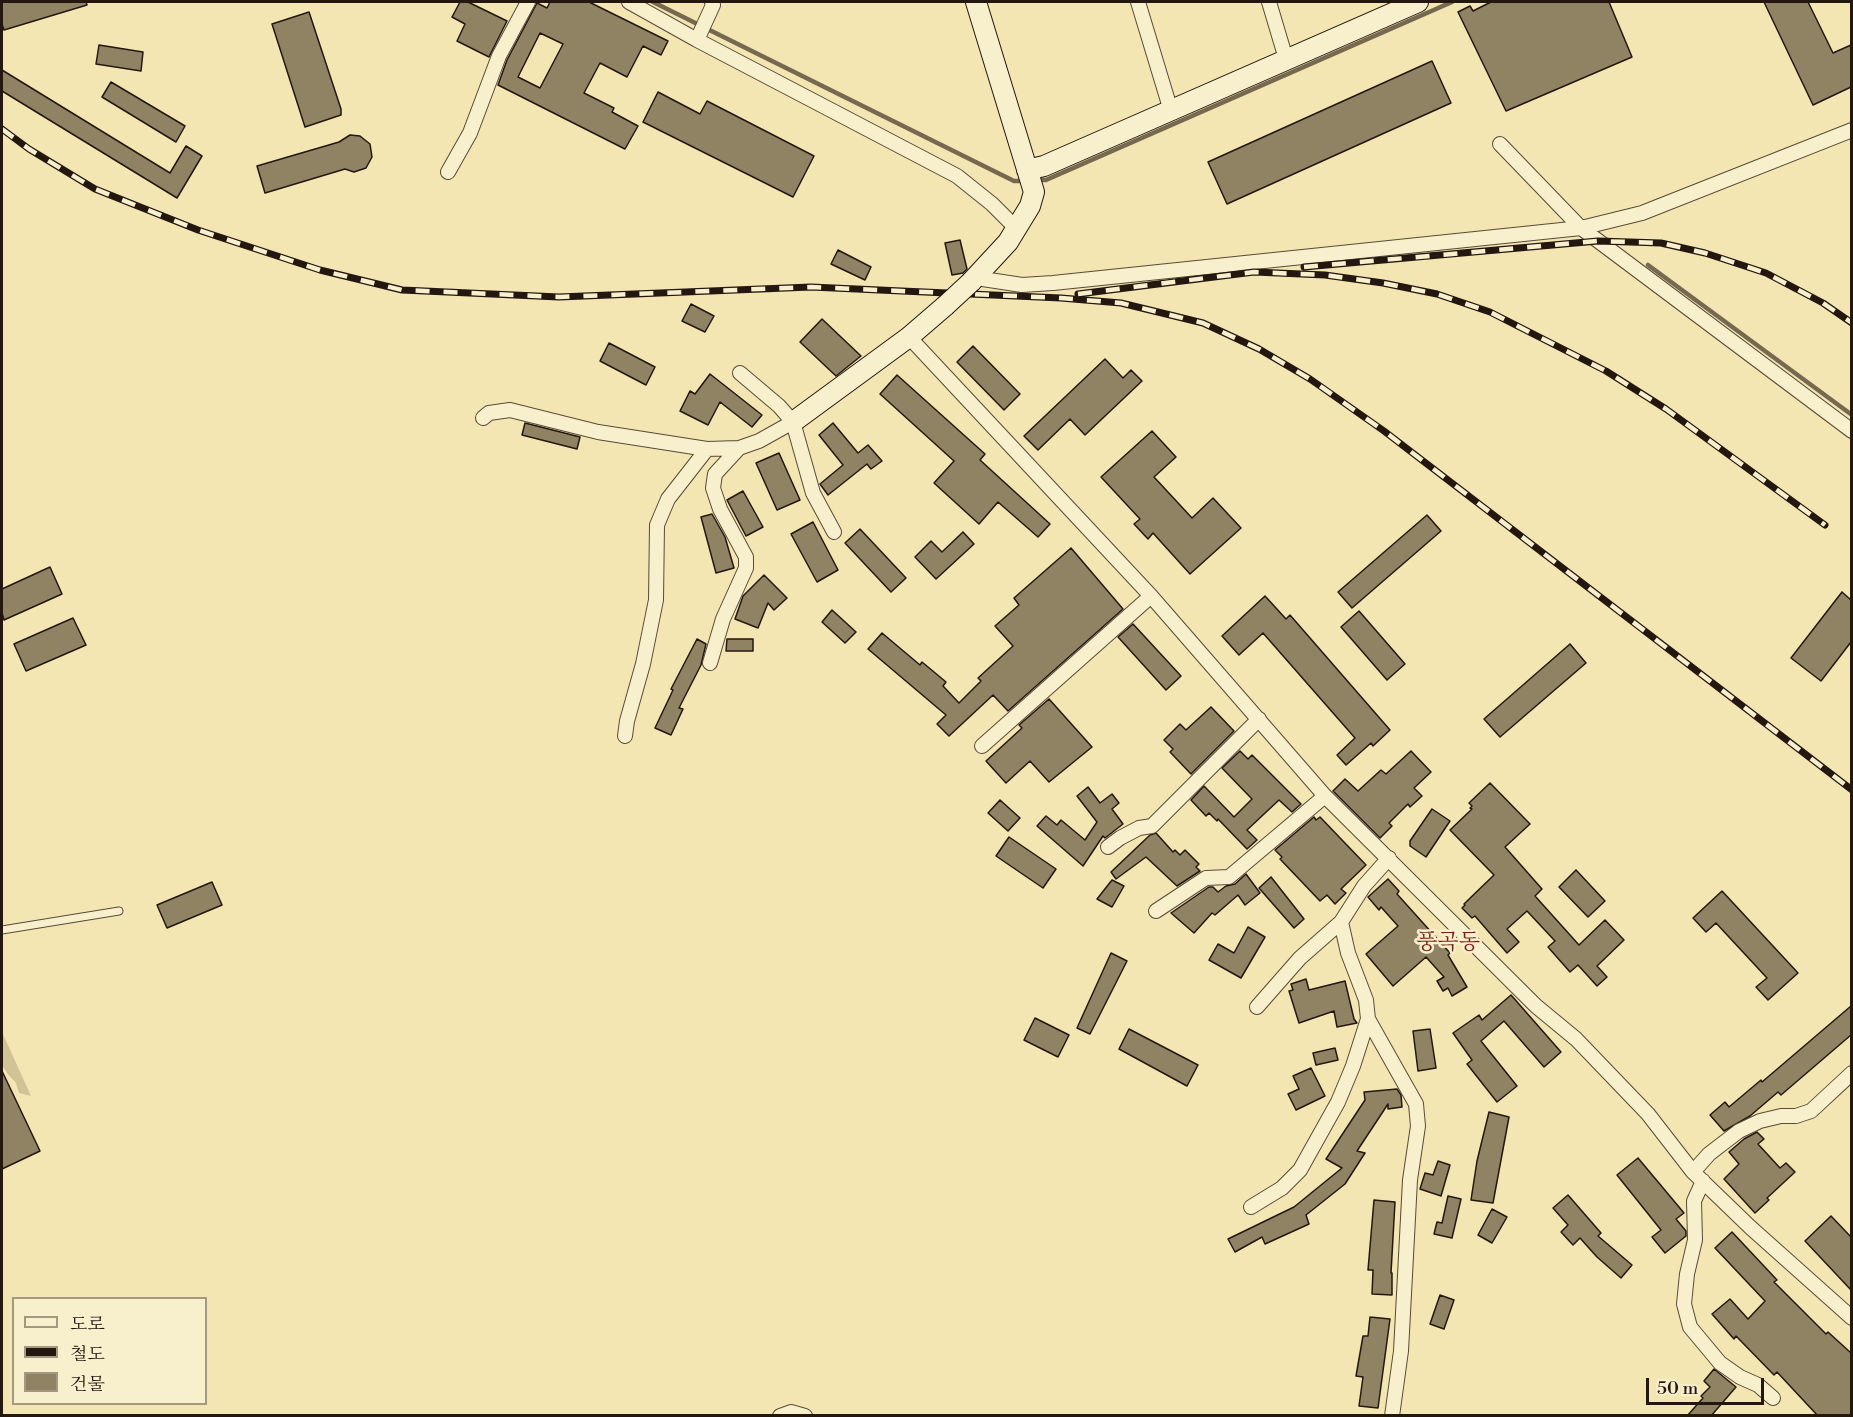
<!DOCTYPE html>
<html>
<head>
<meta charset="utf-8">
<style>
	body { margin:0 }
	#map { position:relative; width:1853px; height:1417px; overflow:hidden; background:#f4e6b2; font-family:"Libre Bodoni","Noto Serif KR",serif }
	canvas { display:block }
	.frame { position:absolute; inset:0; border:3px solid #231710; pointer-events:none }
	.legend { position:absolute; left:12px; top:1297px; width:195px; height:108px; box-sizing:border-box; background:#f8efcd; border:2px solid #a39981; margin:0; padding:8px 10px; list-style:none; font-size:18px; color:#231710 }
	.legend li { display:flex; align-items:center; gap:12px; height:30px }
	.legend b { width:30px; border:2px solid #a39981 }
	.scale { position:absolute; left:1646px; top:1378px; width:118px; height:27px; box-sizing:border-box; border:3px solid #231710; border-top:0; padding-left:8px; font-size:18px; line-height:21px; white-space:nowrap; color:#231710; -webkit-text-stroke:4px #f8efcd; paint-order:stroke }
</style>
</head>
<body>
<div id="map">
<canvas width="1853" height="1417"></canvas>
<div class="frame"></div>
<ul class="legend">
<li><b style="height:8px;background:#f8efcd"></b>도로</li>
<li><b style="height:8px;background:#231710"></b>철도</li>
<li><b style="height:16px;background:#908364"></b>건물</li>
</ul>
<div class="scale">50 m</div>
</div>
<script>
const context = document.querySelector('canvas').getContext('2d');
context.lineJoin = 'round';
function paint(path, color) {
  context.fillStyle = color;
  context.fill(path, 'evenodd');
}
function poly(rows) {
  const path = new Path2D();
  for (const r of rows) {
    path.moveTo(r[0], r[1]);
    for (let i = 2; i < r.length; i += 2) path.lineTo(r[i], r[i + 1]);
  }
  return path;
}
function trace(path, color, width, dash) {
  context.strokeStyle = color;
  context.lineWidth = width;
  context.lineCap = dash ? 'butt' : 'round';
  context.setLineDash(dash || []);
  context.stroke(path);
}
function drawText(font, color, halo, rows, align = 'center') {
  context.font = font + ' "Libre Bodoni","Noto Serif KR",serif';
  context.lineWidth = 5;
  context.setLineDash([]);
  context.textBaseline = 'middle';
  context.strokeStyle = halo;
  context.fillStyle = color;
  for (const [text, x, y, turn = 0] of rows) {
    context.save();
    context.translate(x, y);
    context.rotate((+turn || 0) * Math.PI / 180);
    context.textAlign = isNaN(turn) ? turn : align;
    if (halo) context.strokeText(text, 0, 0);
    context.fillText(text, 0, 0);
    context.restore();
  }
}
paint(poly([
	[2,1032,31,1096,19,1093,16,1083,7,1073,2,1065]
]), '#d0c396');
trace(poly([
	[653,2,1014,181,1025,181],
	[1036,180,1046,180,1452,2],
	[1648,265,1852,415]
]), '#766950', 4.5);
const building = poly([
	[2,2,86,2,87,5,4,30,2,24,2,2],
	[460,2,468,2,507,21,489,57,457,41,465,24,452,17,460,2],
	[550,2,589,2,668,41,661,55,643,46,627,77,600,63,584,93,614,108,612,112,638,126,625,149,498,85,507,60,537,3,547,8,550,2],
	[540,33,563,44,540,88,518,77,540,33],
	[1491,2,1609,2,1632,57,1506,111,1458,12,1470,6,1473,11,1491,2],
	[1764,2,1808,2,1833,53,1851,45,1851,87,1813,105,1764,2],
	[309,12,341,109,341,115,305,127,272,24,309,12],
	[99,45,143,52,141,71,96,64,99,45],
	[1432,61,1451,103,1227,204,1208,162,1432,61],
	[2,70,170,173,186,146,202,156,177,198,2,91,2,70],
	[111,82,185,126,176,142,102,97,111,82],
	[658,92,700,114,707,101,814,156,793,197,643,122,658,92],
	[350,135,360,136,370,144,372,157,366,168,354,172,345,169,265,193,257,166,339,142,350,135],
	[960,240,967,269,963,273,952,275,945,243,960,240],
	[838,250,871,267,865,280,831,264,838,250],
	[691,304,714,316,705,332,682,321,691,304],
	[822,319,861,356,836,376,800,342,822,319],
	[609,343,655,367,646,385,600,361,609,343],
	[973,346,1020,394,1004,410,957,362,973,346],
	[1105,359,1123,378,1131,370,1142,381,1085,435,1070,419,1038,450,1024,436,1105,359],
	[710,374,762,415,752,427,720,402,708,425,680,411,690,391,695,394,710,374],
	[897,375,985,454,980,460,1050,524,1038,537,998,502,979,524,934,483,954,461,880,394,897,375],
	[525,423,580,437,577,449,522,435,525,423],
	[833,423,858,453,868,445,882,461,871,469,867,464,828,495,820,484,843,465,819,435,833,423],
	[1152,431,1176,457,1154,477,1192,518,1213,498,1241,528,1190,574,1153,533,1148,539,1134,524,1140,519,1101,477,1152,431],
	[779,453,800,500,777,510,756,463,779,453],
	[743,491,763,527,746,536,727,500,743,491],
	[712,514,725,537,734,568,716,573,701,517,712,514],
	[1427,515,1441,531,1352,608,1338,592,1427,515],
	[813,522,838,570,817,582,791,534,813,522],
	[860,529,906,578,891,592,845,543,860,529],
	[963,532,974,544,936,579,915,557,931,541,942,552,963,532],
	[1071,548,1123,609,1008,711,993,695,949,736,937,724,946,715,868,649,882,633,920,665,922,662,946,682,943,686,959,703,981,681,978,678,1013,646,995,626,1019,605,1014,598,1071,548],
	[50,567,62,594,4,620,2,613,2,589,50,567],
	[764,575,787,598,774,610,768,603,758,628,735,619,743,596,764,575],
	[1842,592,1851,600,1851,642,1821,681,1791,658,1842,592],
	[1265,596,1286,619,1290,615,1390,730,1373,746,1371,743,1346,765,1337,755,1355,738,1263,633,1239,655,1222,636,1265,596],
	[832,610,856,632,845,643,822,622,832,610],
	[1359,611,1405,664,1387,680,1341,627,1359,611],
	[73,618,86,645,26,671,14,644,73,618],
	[1133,624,1181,676,1166,690,1118,637,1133,624],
	[697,639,706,644,701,665,679,708,683,709,671,735,655,728,673,690,671,689,697,639],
	[727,639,753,639,753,651,726,651,727,639],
	[1570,644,1586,663,1500,737,1484,719,1570,644],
	[1049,699,1092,747,1049,782,1030,761,1006,783,986,761,1022,728,1019,725,1049,699],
	[1211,707,1234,731,1191,774,1170,752,1173,749,1164,740,1180,724,1186,730,1211,707],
	[1240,751,1248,759,1252,755,1301,804,1292,812,1279,800,1247,830,1257,840,1247,849,1218,819,1217,821,1209,813,1206,816,1191,800,1204,786,1234,817,1252,799,1222,768,1240,751],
	[1411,751,1431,772,1414,788,1422,796,1410,807,1408,804,1389,823,1392,826,1380,838,1333,791,1345,779,1358,791,1381,770,1386,774,1411,751],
	[1490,783,1530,824,1505,847,1542,889,1535,896,1579,945,1605,920,1624,940,1597,966,1607,977,1597,986,1578,965,1570,972,1548,947,1555,941,1527,911,1507,929,1519,942,1507,953,1475,916,1472,918,1462,908,1465,905,1464,904,1494,875,1450,830,1472,809,1470,808,1472,806,1469,803,1490,783],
	[1088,787,1100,803,1112,794,1119,803,1112,809,1123,824,1105,838,1103,836,1083,866,1037,826,1046,816,1057,825,1061,820,1085,840,1097,822,1077,796,1088,787],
	[1000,800,1020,818,1008,831,988,813,1000,800],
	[1432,809,1450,821,1426,857,1410,846,1410,841,1432,809],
	[1314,817,1316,820,1320,817,1366,865,1341,889,1346,893,1335,904,1327,895,1320,901,1280,859,1282,857,1275,850,1314,817],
	[1156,833,1173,852,1175,850,1180,855,1185,850,1199,864,1196,867,1200,871,1177,886,1146,857,1116,879,1111,872,1150,835,1156,833],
	[1009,837,1056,869,1043,888,996,856,1009,837],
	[1576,870,1605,901,1588,917,1559,887,1576,870],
	[1246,874,1260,893,1245,905,1238,895,1215,915,1212,913,1194,933,1171,913,1209,887,1213,887,1218,892,1226,886,1235,884,1246,874],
	[1271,877,1304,919,1294,928,1259,888,1271,877],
	[1388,879,1399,891,1397,894,1450,953,1448,955,1467,987,1452,996,1448,988,1443,991,1437,981,1444,977,1426,957,1393,986,1366,954,1398,926,1381,907,1379,910,1368,897,1388,879],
	[1112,880,1124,886,1112,907,1097,899,1112,880],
	[212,882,222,905,167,928,157,905,212,882],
	[1722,891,1798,973,1768,1000,1756,987,1767,978,1716,923,1706,932,1693,918,1722,891],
	[1248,927,1265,937,1241,978,1209,960,1218,944,1234,953,1248,927],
	[1111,953,1127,961,1090,1034,1077,1028,1111,953],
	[1306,979,1309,990,1345,981,1354,1019,1357,1023,1337,1027,1334,1011,1299,1023,1289,991,1293,990,1291,984,1306,979],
	[1511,995,1561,1052,1544,1067,1504,1021,1481,1041,1517,1086,1497,1102,1467,1064,1472,1060,1453,1033,1479,1015,1482,1020,1511,995],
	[1851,1006,1851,1035,1781,1095,1778,1092,1750,1116,1724,1131,1710,1115,1725,1102,1729,1107,1761,1080,1762,1082,1851,1006],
	[1035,1018,1069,1035,1058,1057,1024,1040,1035,1018],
	[1129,1029,1198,1065,1187,1086,1119,1049,1129,1029],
	[1430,1029,1436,1068,1418,1071,1413,1031,1430,1029],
	[1335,1048,1338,1060,1316,1065,1313,1053,1335,1048],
	[1311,1068,1325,1096,1296,1110,1288,1094,1299,1089,1293,1076,1311,1068],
	[2,1071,40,1151,2,1169,2,1071],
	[1397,1089,1401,1095,1402,1107,1388,1109,1388,1104,1357,1151,1365,1153,1345,1184,1306,1215,1309,1224,1265,1244,1262,1237,1235,1252,1228,1239,1294,1207,1342,1168,1326,1159,1365,1100,1364,1092,1397,1089],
	[1489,1112,1509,1117,1493,1203,1471,1200,1477,1161,1489,1112],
	[1757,1132,1764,1139,1758,1144,1780,1168,1786,1163,1795,1172,1767,1198,1769,1200,1755,1213,1724,1179,1739,1164,1729,1152,1744,1139,1757,1132],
	[1638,1158,1684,1213,1676,1219,1686,1231,1686,1236,1665,1253,1652,1237,1661,1230,1617,1175,1638,1158],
	[1438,1161,1450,1165,1441,1196,1420,1189,1425,1173,1433,1175,1438,1161],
	[1568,1195,1601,1233,1598,1236,1632,1265,1621,1278,1597,1257,1580,1238,1573,1245,1561,1232,1568,1225,1553,1208,1568,1195],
	[1448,1196,1461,1199,1452,1238,1434,1234,1437,1222,1442,1223,1448,1196],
	[1374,1200,1395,1202,1391,1273,1392,1273,1392,1295,1372,1294,1373,1270,1368,1270,1374,1200],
	[1492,1209,1507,1217,1492,1243,1478,1235,1492,1209],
	[1831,1216,1851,1237,1851,1290,1805,1241,1831,1216],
	[1732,1232,1777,1280,1774,1282,1826,1334,1828,1332,1851,1353,1851,1416,1818,1416,1777,1372,1774,1375,1736,1336,1734,1339,1712,1314,1730,1299,1748,1319,1765,1301,1715,1248,1732,1232],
	[1440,1295,1454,1300,1444,1329,1430,1324,1440,1295],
	[1370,1317,1390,1319,1378,1408,1359,1406,1363,1377,1356,1376,1363,1336,1368,1336,1370,1317],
	[1714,1369,1736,1387,1711,1416,1687,1416,1703,1398,1701,1396,1710,1387,1704,1381,1714,1369]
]);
paint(building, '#908364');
trace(building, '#231710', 1.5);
const lane = poly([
	[2,930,119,911]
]);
const street = poly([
	[629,2,697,40,957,176,992,204,1016,228],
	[1138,2,1171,111],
	[1269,2,1286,59],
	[697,40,713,5,712,2],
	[1500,144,1581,228,1852,431],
	[448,172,470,133,499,56,528,2],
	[976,278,1022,285,1053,283,1581,228,1642,213,1852,130],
	[909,337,1151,596,1325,796,1536,1006,1576,1039,1648,1114,1693,1172,1750,1227,1852,1318],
	[740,373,779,406,793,422,813,493,834,532],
	[483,418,489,413,510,410,598,432,707,449,739,448],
	[710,663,723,619,746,568,746,557,720,509,713,488,715,474,739,448,759,441,793,422],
	[625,736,627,721,643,664,656,600,657,525,668,499,707,449],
	[982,746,1151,596],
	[1108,847,1120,838,1139,828,1152,826,1259,719],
	[1389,858,1364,886,1341,922,1348,953,1366,1000,1368,1019,1416,1104,1418,1126,1410,1180,1401,1351,1392,1416],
	[1156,911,1206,878,1229,877,1325,796],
	[1257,1007,1300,958,1341,922],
	[1693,1172,1709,1154,1739,1131,1760,1121,1781,1116,1796,1116,1811,1111,1852,1073],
	[1703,1181,1694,1201,1695,1240,1687,1274,1684,1304,1690,1327,1720,1363,1740,1377,1758,1385,1773,1398],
	[1251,1207,1282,1188,1300,1170,1338,1102,1353,1066,1368,1019],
	[780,1416,791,1412,805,1416]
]);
const secondary = poly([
	[1027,170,1044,166,1418,2],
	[971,282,1008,242,1030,206,1034,192,976,2],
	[793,422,909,337,945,306]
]);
trace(lane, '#574b38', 9);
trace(street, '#574b38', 16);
trace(secondary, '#231710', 22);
trace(lane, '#f8efcd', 7);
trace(street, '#f8efcd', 14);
trace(secondary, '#f8efcd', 20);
const rail = poly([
	[2,129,29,149,95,189,198,230,320,270,402,290,559,297,811,287,1061,298,1121,303,1203,323,1259,349,1310,379,1384,431,1852,790],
	[1304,267,1598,241,1661,243,1705,253,1766,273,1823,303,1852,323],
	[1078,294,1254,272,1325,275,1383,283,1437,294,1490,312,1606,371,1666,409,1825,525]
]);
trace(rail, '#231710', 7);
trace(rail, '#f8efcd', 4.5, [14]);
const secondaryBridge = poly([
	[945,306,971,282]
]);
trace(secondaryBridge, '#231710', 22, []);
trace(secondaryBridge, '#f8efcd', 20);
drawText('22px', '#7a1f14', '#f8efcd', [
	["풍곡동",1448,944]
]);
</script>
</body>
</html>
